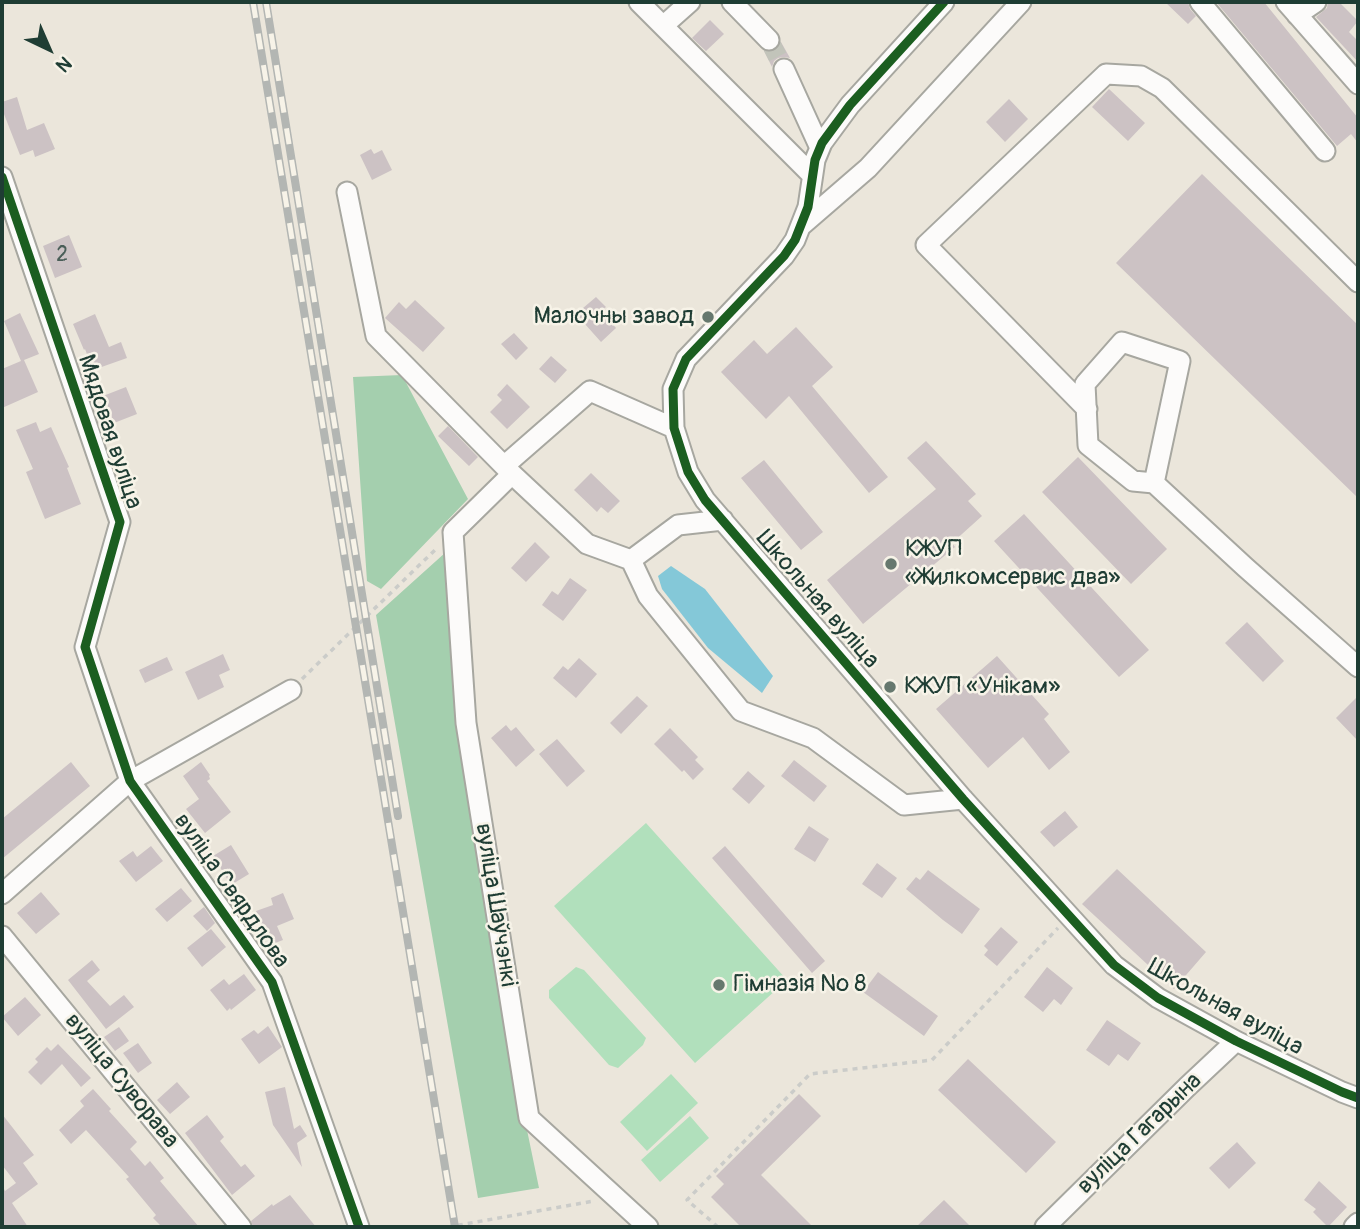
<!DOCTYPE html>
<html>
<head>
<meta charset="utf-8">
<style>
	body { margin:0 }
	#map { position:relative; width:1360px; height:1229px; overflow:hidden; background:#ebe6db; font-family:Pangolin,sans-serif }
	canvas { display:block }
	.frame { position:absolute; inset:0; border:4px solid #1f3d34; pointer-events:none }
	.north { position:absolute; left:14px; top:14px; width:70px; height:70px; -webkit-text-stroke:5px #f7f3e8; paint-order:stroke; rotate:136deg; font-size:19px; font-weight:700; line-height:28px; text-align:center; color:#1f3d34 }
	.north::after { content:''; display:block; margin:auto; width:24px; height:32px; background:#1f3d34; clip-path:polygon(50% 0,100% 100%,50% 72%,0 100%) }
</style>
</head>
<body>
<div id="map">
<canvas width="1360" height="1229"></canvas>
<div class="frame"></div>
<div class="north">N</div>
</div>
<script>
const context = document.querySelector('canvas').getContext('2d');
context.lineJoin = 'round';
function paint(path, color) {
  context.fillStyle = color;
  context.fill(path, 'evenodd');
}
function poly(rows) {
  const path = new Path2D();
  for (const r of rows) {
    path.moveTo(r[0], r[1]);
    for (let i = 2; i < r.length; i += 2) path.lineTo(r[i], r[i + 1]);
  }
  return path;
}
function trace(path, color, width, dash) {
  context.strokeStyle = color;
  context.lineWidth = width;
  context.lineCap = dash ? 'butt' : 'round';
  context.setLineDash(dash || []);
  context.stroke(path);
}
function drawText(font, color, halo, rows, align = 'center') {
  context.font = font + ' Pangolin,sans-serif';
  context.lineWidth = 5;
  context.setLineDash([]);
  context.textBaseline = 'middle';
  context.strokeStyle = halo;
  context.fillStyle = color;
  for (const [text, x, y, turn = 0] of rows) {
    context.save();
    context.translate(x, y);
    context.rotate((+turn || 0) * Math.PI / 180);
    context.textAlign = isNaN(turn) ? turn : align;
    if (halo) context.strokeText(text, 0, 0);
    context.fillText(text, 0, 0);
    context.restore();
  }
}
paint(poly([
	[646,823,787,980,695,1063,554,906],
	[576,967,584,970,646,1038,643,1045,618,1068,609,1065,549,998,549,990],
	[671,1074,698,1103,647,1151,620,1122],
	[690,1116,709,1138,660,1182,641,1160]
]), '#b1e0bc');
paint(poly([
	[402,375,468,499,381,589,367,581,353,377],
	[446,552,527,1130,539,1188,478,1198,376,615]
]), '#a4cfae');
paint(poly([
	[671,566,705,589,773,676,762,693,708,648,662,589,658,576]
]), '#84c8d8');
paint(poly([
	[1165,2,1188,2,1190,9,1196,16,1188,24],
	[1216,2,1264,2,1358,118,1358,143,1351,134,1337,146],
	[1328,2,1339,2,1358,21,1349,32,1358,41,1358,62,1316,17,1327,8],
	[710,20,724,34,706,51,692,38],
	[781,42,790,58,784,57,778,58,774,61,772,67,764,51,773,52,778,48],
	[1109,89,1145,123,1128,141,1092,107],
	[17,97,27,130,44,123,55,149,35,157,33,150,20,155,2,109,2,102],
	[1009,99,1028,119,1005,142,986,122],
	[371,149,374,154,382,150,392,170,372,180,360,155],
	[1202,174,1358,325,1358,498,1116,263],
	[69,235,82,267,55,278,43,246],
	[596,297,606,307,601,311,616,328,601,342,576,314],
	[415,300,445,328,423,352,385,318,399,302,406,309],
	[20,313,39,354,24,360,38,392,2,408,2,369,21,361,4,321],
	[95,314,109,347,121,342,127,358,93,370,85,349,84,350,73,324],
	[796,327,833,367,812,386,888,477,869,493,789,396,766,419,721,372,754,340,767,354],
	[514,333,528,348,516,360,501,344],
	[551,356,567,370,555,383,539,369],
	[507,384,530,407,507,429,490,412,502,400,497,395],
	[126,387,137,414,114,423,103,396],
	[36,422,40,432,51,427,69,467,67,468,81,504,45,519,26,472,33,469,16,430],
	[448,426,478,457,469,466,438,436],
	[926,441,976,494,968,501,982,516,952,543,955,547,863,624,827,580,936,489,907,458],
	[1078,457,1167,549,1131,584,1042,492],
	[764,460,823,532,801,550,741,478],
	[591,473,620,501,608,513,601,507,597,512,574,490],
	[1024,514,1149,650,1119,677,994,541],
	[535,542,550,557,526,582,511,568],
	[570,578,587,590,563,621,542,605,552,591,558,595],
	[1247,622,1284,661,1263,682,1225,643],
	[223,654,230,670,219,675,224,687,198,700,185,672],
	[997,656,1049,714,1044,719,1070,752,1049,770,1023,737,988,768,936,709],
	[167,657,173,670,145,683,139,670],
	[579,658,597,674,576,698,553,678,563,666,568,670],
	[637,696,648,706,621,734,610,723],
	[1358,696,1358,741,1336,718],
	[506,725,511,731,516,727,535,750,516,767,491,738],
	[670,728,698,757,695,760,704,769,693,780,684,770,682,772,654,744],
	[557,739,585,771,567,787,539,754],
	[794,760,827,786,814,802,781,776],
	[71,762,90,786,2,859,2,819],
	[201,762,210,775,209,776,210,779,207,781,231,812,205,833,186,809,199,799,183,776],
	[748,771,765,786,749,804,732,789],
	[1065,811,1078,827,1054,847,1040,832],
	[809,826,829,839,815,862,794,849],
	[231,845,249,874,231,885,213,856],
	[151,846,163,861,136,882,119,861,133,851,137,857],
	[725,846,825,961,812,973,712,858],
	[877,863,897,878,882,898,862,884],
	[1117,869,1206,952,1174,989,1082,904],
	[928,870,980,909,962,934,943,920,906,889,916,877,920,880],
	[181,888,192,901,167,922,155,909],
	[41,892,60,914,36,934,17,913],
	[283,893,294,919,277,926,283,940,270,945,256,911,273,905,271,898],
	[204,907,215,923,207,931,193,916],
	[1001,927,1018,942,997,966,984,955,988,950,984,946],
	[211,929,226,947,202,967,187,948],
	[92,960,100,970,87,981,110,1006,124,995,134,1007,106,1029,68,980],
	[1047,967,1073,988,1061,1005,1054,999,1043,1012,1024,997],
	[878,972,938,1016,924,1036,863,992],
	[244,974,256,990,231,1010,230,1008,227,1011,210,990,224,979,229,985],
	[25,997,41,1015,18,1036,2,1017],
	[1107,1020,1141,1043,1128,1061,1118,1054,1109,1066,1086,1050],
	[268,1026,282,1047,259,1064,241,1039,254,1030,258,1034],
	[119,1027,129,1041,115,1051,104,1037],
	[138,1043,152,1063,138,1073,123,1053],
	[58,1044,91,1078,81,1087,62,1064,41,1085,28,1072,38,1062,35,1059,47,1047,51,1051],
	[968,1059,1056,1142,1026,1173,938,1090],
	[177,1082,190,1097,170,1114,157,1100],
	[285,1087,294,1129,300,1125,307,1136,297,1143,302,1167,273,1125,265,1092],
	[93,1089,111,1109,109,1111,137,1142,130,1149,145,1166,150,1161,164,1178,160,1181,199,1227,162,1227,153,1218,156,1215,126,1179,129,1177,86,1130,71,1144,59,1130,84,1106,80,1101],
	[799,1094,821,1116,761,1175,813,1227,741,1227,711,1197,724,1184,716,1176],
	[2,1114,34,1155,23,1163,38,1184,12,1203,28,1227,2,1227,2,1185,5,1191,16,1183,2,1165],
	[207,1115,224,1137,220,1141,241,1167,245,1164,255,1176,232,1195,185,1133],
	[1237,1142,1256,1163,1229,1189,1209,1168],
	[1319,1181,1347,1207,1328,1227,1313,1212,1316,1209,1304,1200],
	[290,1195,316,1227,253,1227,251,1221,272,1204,273,1206],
	[944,1200,971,1227,916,1227]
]), '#ccc2c4');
trace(poly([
	[769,40,784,69]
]), '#c2c4ba', 19, [19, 10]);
const minor = poly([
	[639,2,812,175],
	[732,2,769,40],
	[944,2,850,105,822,143,815,160,808,207,795,240,784,256,686,359,673,389,674,428,688,472,705,500,963,799,1114,965,1158,998,1236,1041,1342,1092,1358,1098],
	[1200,2,1325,151],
	[1286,2,1358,84],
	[1297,15,1316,2],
	[663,26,690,2],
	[784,69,820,148],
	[2,177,120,522,85,647,130,781,272,982,359,1227],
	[347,192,376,336,512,474,587,544,631,560,678,525,723,520],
	[802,225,868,168,1021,2],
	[1087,409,926,245,1106,74,1141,76,1162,88,1358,282],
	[504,466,590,391,674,428],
	[512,474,453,532,466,723,529,1118,648,1227],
	[1154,483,1180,361,1122,342,1085,384,1088,445,1133,481,1154,483,1245,567,1358,667],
	[631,560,648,596,741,711,813,738,904,805,963,799],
	[2,894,130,781,291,690],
	[2,936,241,1227],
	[1045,1227,1187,1087,1236,1041],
	[1354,1227,1358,1223]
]);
trace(minor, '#a7a7a0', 23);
trace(poly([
	[302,679,437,548],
	[448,1227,594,1201],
	[718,1227,687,1200,810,1074,932,1060,1058,928]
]), '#cbccc9', 3.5, [5, 5]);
trace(minor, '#fcfbfa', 19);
const rail = poly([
	[253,2,455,1227],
	[266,2,398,816]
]);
trace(rail, '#b3b6b3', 8);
trace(rail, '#f7f3e8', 5, [16]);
trace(poly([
	[944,2,850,105,822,143,815,160,808,207,795,240,784,256,686,359,673,389,674,428,688,472,705,500,963,799,1114,965,1158,998,1236,1041,1342,1092,1358,1098],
	[2,177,120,522,85,647,130,781,272,982,359,1227]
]), '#1b5e20', 9);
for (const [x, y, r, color] of [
	[708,317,7,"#66786e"],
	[891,564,7,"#66786e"],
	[890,687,7,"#66786e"],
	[719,985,7,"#66786e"]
]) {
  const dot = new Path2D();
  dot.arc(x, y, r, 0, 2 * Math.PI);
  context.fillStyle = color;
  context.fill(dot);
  trace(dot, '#f7f3e8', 2.5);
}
drawText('21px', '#4a5e58', null, [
	["2",62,256]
]);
drawText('24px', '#1f3d34', '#f7f3e8', [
	["Малочны завод",694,317,"right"],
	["КЖУП",905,550],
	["«Жилкомсервис два»",905,578],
	["КЖУП «Унікам»",904,687],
	["Гімназія № 8",733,985]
], 'left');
drawText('24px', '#1f3d34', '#f7f3e8', [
	["Мядовая вуліца",109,432,72],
	["Школьная вуліца",817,600,49],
	["вуліца Свярдлова",231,891,55],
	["вуліца Шаўчэнкі",495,905,81],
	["Школьная вуліца",1225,1008,29],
	["вуліца Суворава",121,1081,51],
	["вуліца Гагарына",1140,1134,-44]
]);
</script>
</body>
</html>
